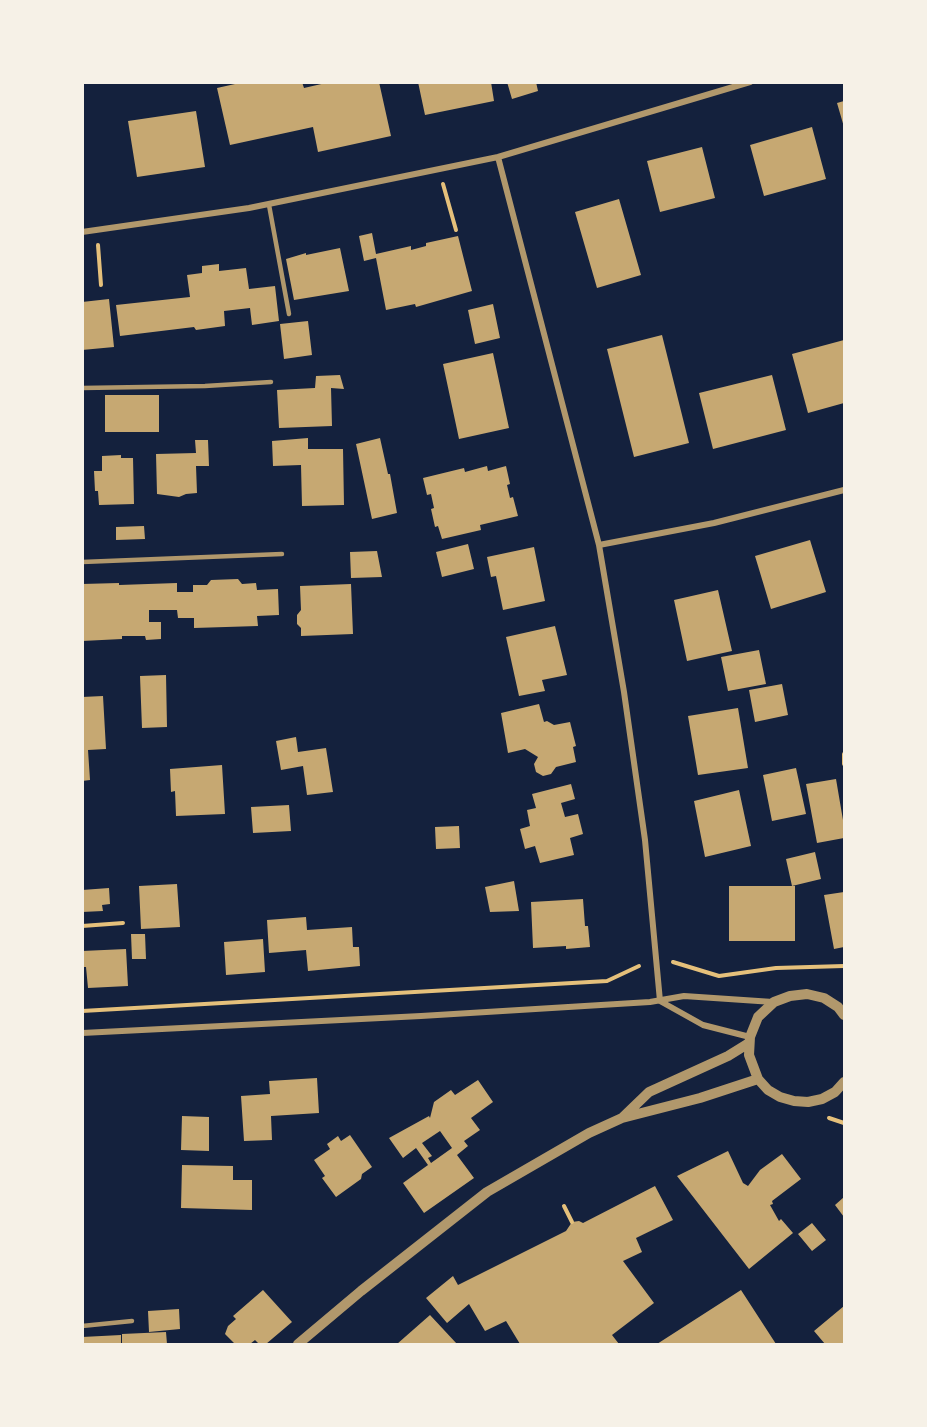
<!DOCTYPE html>
<html>
<head>
<meta charset="utf-8">
<style>
	body { margin:0 }
	#map { position:relative; width:927px; height:1427px; overflow:hidden; background:#14213d; font-family:"Noto Serif",serif }
	canvas { display:block }
	.frame { position:absolute; inset:0; border:84px solid #f6f1e7; pointer-events:none }
</style>
</head>
<body>
<div id="map">
<canvas width="927" height="1427"></canvas>
<div class="frame"></div>
</div>
<script>
const context = document.querySelector('canvas').getContext('2d');
context.lineJoin = 'round';
function paint(path, color) {
  context.fillStyle = color;
  context.fill(path, 'evenodd');
}
function poly(rows) {
  const path = new Path2D();
  for (const r of rows) {
    path.moveTo(r[0], r[1]);
    for (let i = 2; i < r.length; i += 2) path.lineTo(r[i], r[i + 1]);
  }
  return path;
}
function trace(path, color, width, dash) {
  context.strokeStyle = color;
  context.lineWidth = width;
  context.lineCap = dash ? 'butt' : 'round';
  context.setLineDash(dash || []);
  context.stroke(path);
}
paint(poly([
	[244,82,302,82,304,88,330,82,379,82,391,136,318,152,313,127,230,145,217,88],
	[418,82,491,82,494,101,425,115],
	[507,82,536,82,538,91,512,99],
	[844,101,844,127,837,103],
	[196,111,205,167,137,177,128,121],
	[812,127,826,179,764,196,750,145],
	[702,147,715,198,660,212,647,161],
	[619,199,641,275,597,288,575,212],
	[372,233,376,254,411,246,411,250,426,246,426,243,458,236,472,291,416,307,415,304,386,310,376,258,364,261,359,236],
	[340,248,349,291,294,300,286,259,306,253,306,255],
	[219,264,219,271,246,268,249,289,275,286,279,321,252,325,250,308,224,311,225,326,196,330,194,327,120,336,116,305,190,297,187,275,202,273,202,266],
	[109,299,114,347,82,350,82,302],
	[493,304,500,338,475,344,468,310],
	[308,321,312,355,284,359,280,324],
	[662,335,689,443,634,457,607,349],
	[844,340,844,403,808,413,792,354],
	[493,353,509,428,459,439,443,364],
	[340,375,344,389,331,388,332,426,279,428,277,390,315,388,316,376],
	[772,375,786,430,713,449,699,393],
	[105,395,159,395,159,432,105,432],
	[308,438,308,449,343,449,344,505,302,506,301,465,273,466,272,441],
	[380,438,388,474,390,474,397,513,372,519,356,444],
	[195,440,208,440,209,466,196,466,197,493,186,494,179,497,157,494,156,454,196,453],
	[121,455,121,458,133,458,134,504,99,505,98,491,95,491,94,471,102,471,102,456],
	[487,466,488,471,506,466,510,484,507,485,510,498,513,497,518,516,480,525,481,530,442,539,438,526,435,527,431,509,434,508,431,494,427,495,423,478,464,468,465,472],
	[144,526,145,539,116,540,116,527],
	[810,540,826,592,771,609,755,556],
	[468,544,474,569,442,577,436,552],
	[534,547,545,601,503,610,496,576,491,577,487,557],
	[377,551,382,577,351,578,350,552],
	[238,579,242,584,256,583,257,590,278,589,279,615,257,616,258,626,194,628,194,618,178,618,177,610,149,610,149,622,161,622,161,639,146,640,145,636,122,636,122,639,82,641,82,584,119,583,119,585,177,583,177,592,193,592,193,585,207,585,211,580],
	[351,584,353,634,301,636,301,628,297,624,297,615,301,610,300,586],
	[718,590,732,651,687,661,674,600],
	[555,626,567,675,542,680,545,691,519,696,506,637],
	[759,650,766,684,728,691,721,657],
	[166,675,167,727,142,728,140,676],
	[782,684,788,715,755,722,749,690],
	[103,696,106,749,88,750,90,780,82,781,82,697],
	[539,704,544,722,547,721,554,725,570,722,576,746,573,747,576,762,556,767,551,774,543,776,536,772,534,764,538,757,525,749,508,753,501,713],
	[738,708,748,768,698,775,688,716],
	[296,737,298,752,326,748,333,792,307,795,303,766,281,770,276,741],
	[222,765,225,814,176,816,175,791,171,792,170,769],
	[796,768,806,814,772,821,763,775],
	[836,779,844,826,844,838,817,843,806,784],
	[571,784,575,799,561,803,565,817,578,814,583,834,570,838,574,855,540,863,535,846,525,849,520,829,530,826,527,810,536,808,532,794],
	[739,790,751,846,705,857,694,801],
	[289,805,291,831,253,833,251,807],
	[459,826,460,848,436,849,435,827],
	[815,852,821,879,792,886,786,859],
	[514,881,519,911,490,912,485,887],
	[177,884,180,927,141,929,139,886],
	[729,886,795,886,795,941,729,941],
	[109,888,110,904,102,905,103,911,82,912,82,890],
	[844,892,844,947,834,949,824,895],
	[583,899,585,926,588,926,590,947,566,949,566,946,533,948,531,902],
	[306,917,307,930,352,927,353,947,359,947,360,966,308,971,306,950,269,953,267,920],
	[131,934,145,934,146,959,132,959],
	[263,939,265,972,226,975,224,942],
	[126,949,128,986,88,988,86,967,83,967,82,951],
	[317,1078,319,1113,271,1116,272,1140,244,1141,241,1096,270,1094,269,1081],
	[478,1080,493,1102,471,1118,480,1130,464,1141,468,1146,457,1155,474,1178,424,1213,403,1183,428,1165,416,1148,403,1158,389,1138,429,1116,430,1118,434,1102,451,1090,455,1095],
	[440,1131,452,1148,431,1163,428,1158,432,1156,422,1143],
	[182,1116,209,1117,209,1151,181,1150],
	[350,1135,372,1167,362,1174,361,1179,336,1197,322,1178,325,1176,314,1160,330,1149,327,1144,338,1136,341,1141],
	[728,1151,743,1183,748,1186,760,1170,782,1154,801,1179,772,1201,773,1204,770,1205,779,1221,781,1219,793,1233,749,1269,677,1176],
	[182,1165,233,1166,233,1180,252,1180,252,1210,181,1208],
	[655,1186,673,1220,636,1238,642,1252,623,1261,654,1303,612,1335,619,1344,520,1344,506,1321,485,1331,469,1304,447,1323,426,1298,453,1276,458,1285,566,1231,572,1222,579,1221,583,1223],
	[844,1197,844,1217,835,1205],
	[812,1223,826,1240,812,1251,798,1234],
	[263,1290,292,1322,266,1344,259,1344,255,1340,250,1344,235,1344,225,1334,228,1326,236,1319,233,1316],
	[741,1290,776,1344,657,1344],
	[844,1306,844,1344,825,1344,814,1331],
	[179,1309,180,1329,149,1332,148,1311],
	[430,1315,457,1344,397,1344],
	[166,1332,167,1344,122,1344,122,1334],
	[121,1335,121,1344,82,1344,82,1337]
]), '#c6a872');
trace(poly([
	[443,184,456,230],
	[98,245,101,285],
	[844,754,844,764],
	[82,926,123,923],
	[673,962,719,976,776,968,844,966],
	[82,1011,607,981,639,966],
	[829,1118,844,1123],
	[564,1206,572,1222]
]), '#e5c07b', 4);
trace(poly([
	[269,205,289,314],
	[82,388,205,386,271,382],
	[82,562,282,554],
	[82,1326,132,1321]
]), '#b1986c', 4.5);
trace(poly([
	[498,157,599,545,624,692,645,840,660,1001],
	[82,232,249,208,498,157,750,82],
	[599,545,714,523,844,490],
	[660,1001,703,1025,750,1037],
	[82,1033,421,1016,650,1002,684,996,773,1002]
]), '#b1986c', 6);
trace(poly([
	[844,1015,838,1007,824,998,807,994,790,996,774,1002,758,1017,750,1037,749,1055,758,1079,768,1090,780,1097,794,1101,808,1102,822,1099,835,1092,844,1082],
	[622,1118,649,1092,728,1056,749,1043],
	[298,1344,361,1291,487,1192,589,1133,622,1118,700,1098,758,1079]
]), '#b1986c', 10);
</script>
</body>
</html>
